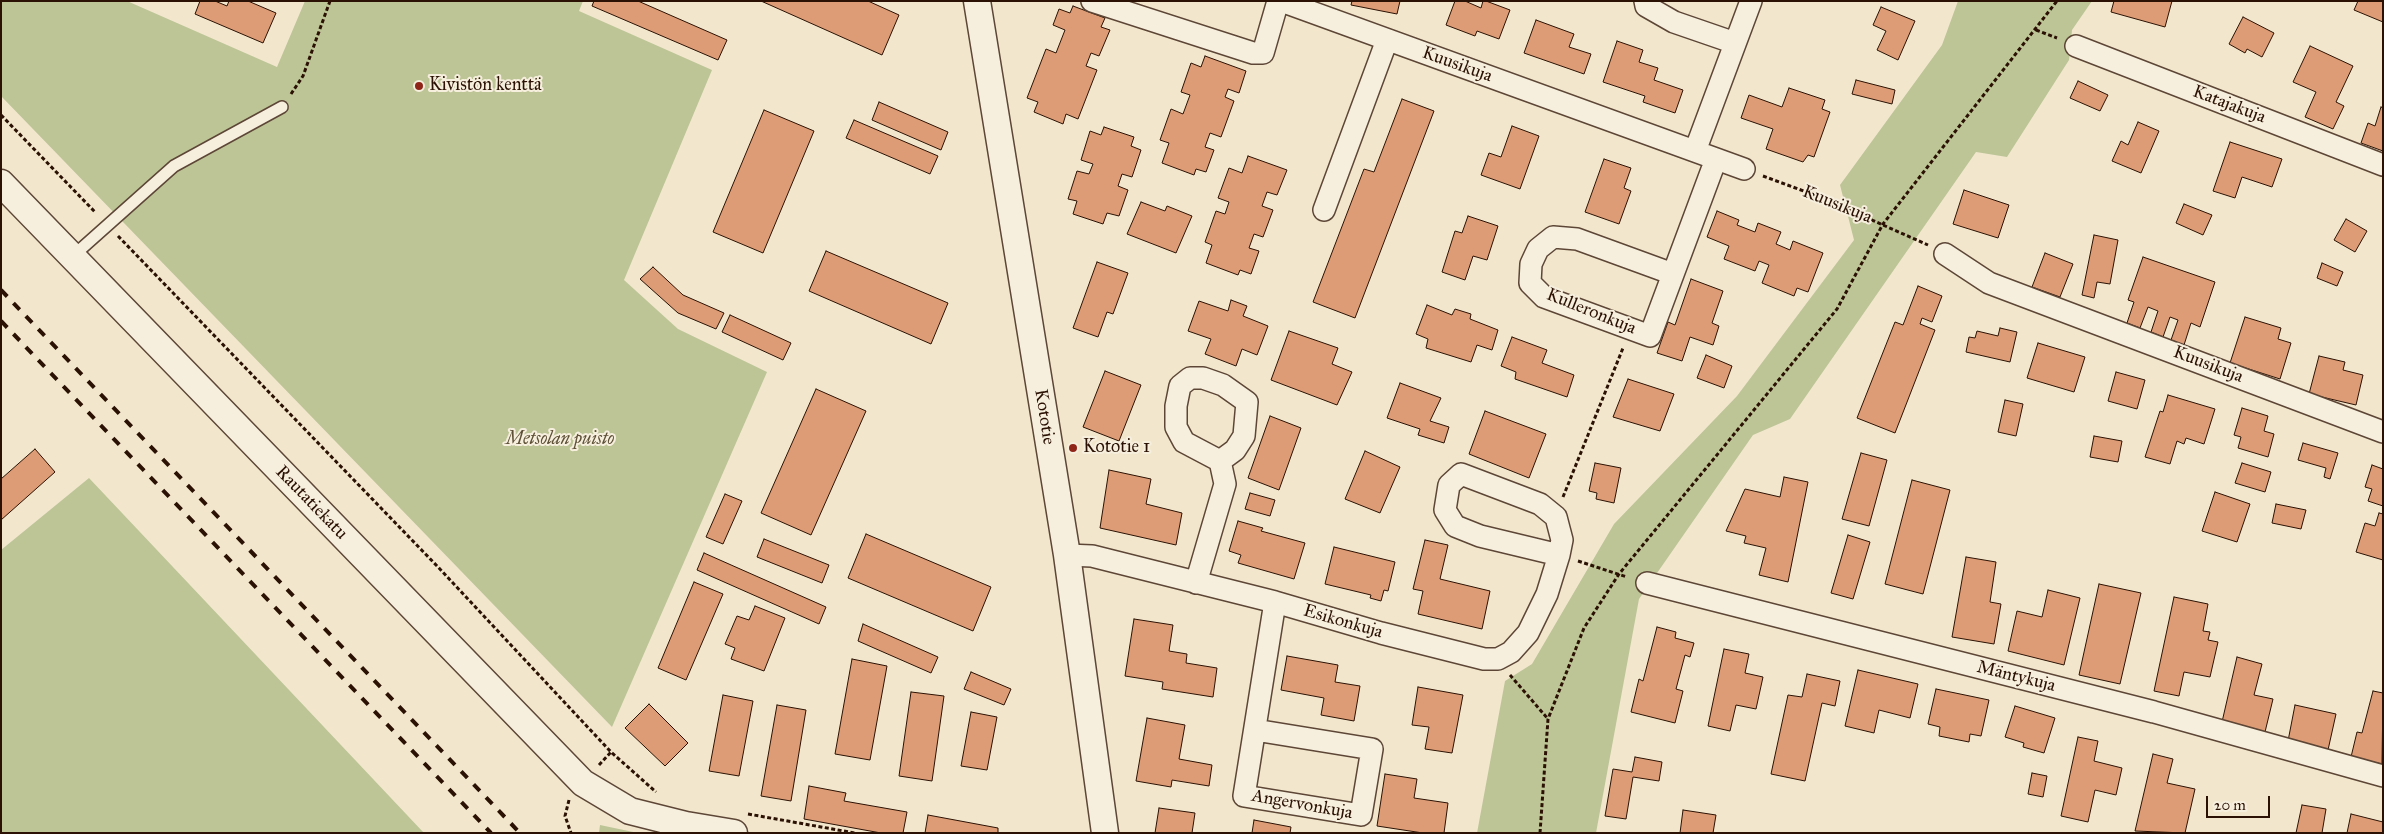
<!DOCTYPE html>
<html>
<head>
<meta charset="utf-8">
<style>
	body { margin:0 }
	#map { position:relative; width:2384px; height:834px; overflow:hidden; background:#f2e7cd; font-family:"IM FELL Great Primer",serif }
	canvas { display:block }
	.frame { position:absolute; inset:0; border:2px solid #2b1103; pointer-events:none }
	.scale { position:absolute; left:2206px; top:796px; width:64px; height:22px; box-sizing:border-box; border:2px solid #2b1103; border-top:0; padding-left:6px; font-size:15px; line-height:18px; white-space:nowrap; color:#2b1103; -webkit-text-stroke:4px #f7efde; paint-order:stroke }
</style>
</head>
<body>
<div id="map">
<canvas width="2384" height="834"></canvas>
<div class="frame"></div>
<div class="scale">20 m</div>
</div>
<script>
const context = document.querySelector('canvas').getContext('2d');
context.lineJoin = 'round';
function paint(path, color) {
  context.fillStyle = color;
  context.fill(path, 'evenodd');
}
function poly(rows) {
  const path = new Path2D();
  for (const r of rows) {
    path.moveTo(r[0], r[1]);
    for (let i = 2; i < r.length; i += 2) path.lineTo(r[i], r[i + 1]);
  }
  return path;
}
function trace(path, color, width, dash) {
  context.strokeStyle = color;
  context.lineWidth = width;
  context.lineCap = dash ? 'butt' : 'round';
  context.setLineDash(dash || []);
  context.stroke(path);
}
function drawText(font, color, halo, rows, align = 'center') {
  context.font = font + ' "IM FELL Great Primer",serif';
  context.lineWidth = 4;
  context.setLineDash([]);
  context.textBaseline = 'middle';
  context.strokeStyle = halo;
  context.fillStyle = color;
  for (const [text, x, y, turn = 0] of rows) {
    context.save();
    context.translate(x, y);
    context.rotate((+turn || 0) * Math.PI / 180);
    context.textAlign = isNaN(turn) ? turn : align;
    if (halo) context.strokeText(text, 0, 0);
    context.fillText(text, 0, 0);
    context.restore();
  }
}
paint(poly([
	[1,1,127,1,277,67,305,1,583,1,579,11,712,70,624,280,678,329,767,372,612,727,1,96],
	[1958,1,2092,1,2072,30,2069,60,2007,157,1976,152,1790,419,1753,435,1639,599,1596,833,1477,833,1505,681,1532,664,1614,524,1737,396,1854,240,1840,185,1942,45],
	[89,478,424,833,1,833,1,550],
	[600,825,638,833,599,833]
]), '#bdc597');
const building = poly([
	[200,1,215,1,227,6,229,1,248,1,276,13,263,43,195,14,200,1],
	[594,1,638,1,727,40,718,60,592,6,594,1],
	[761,1,868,1,899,15,882,55,761,1],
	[1352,1,1400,1,1397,14,1351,5,1352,1],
	[1455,1,1465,1,1481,8,1483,1,1486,1,1510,10,1499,39,1477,31,1475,36,1446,25,1455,1],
	[2114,1,2172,1,2165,27,2111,12,2114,1],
	[2358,1,2383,1,2383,22,2354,10,2358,1],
	[1073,6,1105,18,1101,27,1110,30,1099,56,1091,53,1086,66,1097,70,1078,119,1066,114,1063,124,1034,112,1038,102,1027,98,1046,49,1056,53,1065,30,1053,25,1059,9,1070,13,1073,6],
	[1881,7,1915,21,1898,60,1877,50,1886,31,1873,25,1881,7],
	[2243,17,2274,33,2262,57,2247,49,2245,53,2229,44,2243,17],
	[1536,20,1574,34,1569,47,1591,54,1584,74,1524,53,1536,20],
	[1617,41,1643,50,1639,62,1658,68,1654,80,1683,90,1675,113,1643,102,1645,96,1603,82,1617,41],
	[2310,46,2353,66,2336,102,2344,106,2333,129,2305,117,2316,92,2293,82,2310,46],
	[1205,56,1246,71,1239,93,1228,89,1225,97,1234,101,1221,137,1210,133,1205,147,1214,150,1206,172,1196,169,1194,175,1162,163,1169,143,1160,140,1171,109,1183,114,1190,95,1181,92,1191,63,1201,67,1205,56],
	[1856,80,1895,90,1892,104,1852,94,1856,80],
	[2078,81,2108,95,2100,111,2070,98,2078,81],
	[1789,88,1825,100,1822,109,1830,112,1814,157,1808,155,1803,162,1766,149,1773,129,1741,118,1749,95,1782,107,1789,88],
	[1402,99,1434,111,1355,318,1313,302,1364,169,1374,172,1402,99],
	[879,102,948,132,941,150,872,120,879,102],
	[2381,107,2383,108,2383,151,2361,143,2368,123,2375,126,2381,107],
	[764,110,814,131,763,253,713,232,764,110],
	[854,120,938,156,930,174,846,138,854,120],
	[2138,122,2159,131,2141,173,2112,161,2121,141,2128,145,2138,122],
	[1512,126,1539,136,1520,189,1481,175,1489,153,1501,157,1512,126],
	[1104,127,1134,137,1131,146,1141,150,1132,177,1122,174,1118,186,1128,190,1119,216,1107,213,1103,224,1073,214,1077,201,1068,199,1077,171,1089,174,1093,164,1081,160,1090,131,1101,135,1104,127],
	[2230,142,2282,159,2272,187,2242,177,2235,198,2213,191,2230,142],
	[1248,156,1287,170,1277,195,1267,192,1262,206,1273,210,1263,237,1254,234,1249,248,1259,251,1251,274,1240,270,1238,275,1206,263,1212,245,1205,242,1216,211,1225,214,1229,202,1218,198,1229,168,1242,173,1248,156],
	[1604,159,1631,168,1624,188,1631,191,1619,224,1585,212,1604,159],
	[1964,190,2009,205,1998,238,1953,224,1964,190],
	[1141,202,1165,211,1167,206,1192,216,1176,253,1127,234,1141,202],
	[2184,204,2212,215,2203,235,2176,223,2184,204],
	[1717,211,1739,220,1737,225,1755,232,1758,223,1781,232,1776,244,1790,250,1793,241,1823,253,1808,292,1797,288,1794,296,1762,283,1769,265,1759,261,1755,271,1724,259,1729,246,1707,237,1717,211],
	[1468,216,1498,226,1487,260,1473,256,1465,280,1442,272,1455,231,1462,233,1468,216],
	[2346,219,2367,231,2355,252,2334,240,2346,219],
	[2094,235,2118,240,2110,284,2097,282,2094,298,2082,295,2094,235],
	[826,251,948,303,931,344,809,291,826,251],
	[2045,253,2073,264,2060,297,2032,287,2045,253],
	[2143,257,2215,282,2200,327,2191,323,2184,345,2171,340,2178,320,2170,317,2163,337,2151,332,2158,311,2148,307,2140,328,2127,323,2134,302,2128,300,2143,257],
	[1097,262,1128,273,1113,314,1107,312,1098,337,1073,328,1097,262],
	[2322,263,2343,272,2337,286,2317,278,2322,263],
	[653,267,683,295,724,313,716,329,678,313,640,279,653,267],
	[1691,279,1723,291,1712,323,1719,326,1713,345,1690,337,1682,361,1657,353,1668,322,1675,325,1691,279],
	[1918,286,1942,296,1932,322,1922,318,1920,324,1935,330,1895,433,1857,418,1895,322,1903,325,1918,286],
	[1231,300,1247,306,1243,316,1268,326,1257,355,1242,349,1236,366,1205,354,1211,339,1188,331,1199,301,1228,311,1231,300],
	[1427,305,1452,315,1455,309,1471,314,1470,319,1498,330,1492,350,1477,345,1471,362,1426,348,1428,339,1416,334,1427,305],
	[730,315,791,343,783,360,722,332,730,315],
	[2245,317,2281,328,2278,339,2291,343,2280,379,2230,363,2245,317],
	[2000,328,2017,332,2010,362,1966,352,1969,337,1975,338,1977,331,1998,336,2000,328],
	[1289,331,1338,348,1332,364,1352,372,1337,405,1271,380,1289,331],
	[1512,337,1547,350,1542,363,1574,375,1567,397,1515,379,1516,372,1501,366,1512,337],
	[2038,343,2085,357,2074,392,2027,378,2038,343],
	[1706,355,1732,366,1724,388,1697,378,1706,355],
	[2319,356,2345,362,2343,370,2363,375,2356,405,2309,394,2319,356],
	[1105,371,1141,385,1119,441,1083,427,1105,371],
	[2116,372,2145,380,2137,409,2108,401,2116,372],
	[1628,379,1674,394,1660,431,1613,417,1628,379],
	[1400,383,1441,398,1430,421,1449,427,1444,443,1418,435,1420,429,1387,418,1400,383],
	[816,389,866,411,811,535,761,513,816,389],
	[2168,395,2215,409,2204,444,2186,438,2184,444,2177,441,2170,464,2145,457,2160,411,2163,412,2168,395],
	[2005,400,2023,404,2016,436,1998,432,2005,400],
	[2242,408,2268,416,2264,431,2274,434,2268,457,2238,448,2241,437,2234,435,2242,408],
	[1485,411,1546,434,1529,478,1469,454,1485,411],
	[1270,416,1301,428,1279,490,1248,478,1270,416],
	[2094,436,2122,441,2118,462,2090,457,2094,436],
	[2303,443,2338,453,2330,479,2324,477,2326,468,2298,460,2303,443],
	[35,449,55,472,1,520,1,479,35,449],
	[1365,451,1400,467,1380,513,1345,499,1365,451],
	[1861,453,1887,460,1869,526,1842,519,1861,453],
	[1595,463,1621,468,1614,503,1596,499,1597,493,1589,491,1595,463],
	[2242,463,2271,472,2265,492,2235,483,2242,463],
	[2372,465,2383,469,2383,506,2368,501,2372,489,2365,487,2372,465],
	[1109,470,1151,479,1146,504,1182,513,1176,545,1100,528,1109,470],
	[1784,477,1808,482,1788,582,1759,575,1766,548,1744,543,1746,536,1726,531,1745,489,1780,497,1784,477],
	[1912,480,1950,490,1923,594,1885,584,1912,480],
	[2215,492,2250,504,2237,542,2202,531,2215,492],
	[1250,493,1275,500,1270,516,1245,509,1250,493],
	[725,494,742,501,723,544,706,537,725,494],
	[2276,504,2306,510,2301,529,2272,523,2276,504],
	[2379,513,2383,514,2383,560,2356,552,2365,523,2375,526,2379,513],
	[1238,521,1263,528,1261,531,1305,543,1294,579,1238,563,1241,555,1229,551,1238,521],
	[866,534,991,587,973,631,848,578,866,534],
	[1848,535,1870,542,1853,599,1831,593,1848,535],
	[764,539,829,565,822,583,757,557,764,539],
	[1425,540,1448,545,1440,579,1490,591,1482,629,1418,614,1423,591,1413,589,1425,540],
	[1334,547,1395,562,1388,591,1384,590,1381,601,1370,598,1371,595,1325,584,1334,547],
	[704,553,826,607,819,624,697,570,704,553],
	[1966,557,1996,562,1990,602,2001,604,1994,644,1952,637,1966,557],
	[694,582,723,594,686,680,658,668,694,582],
	[2099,584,2141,593,2120,684,2079,675,2099,584],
	[2048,590,2080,598,2064,665,2008,651,2017,611,2042,617,2048,590],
	[2174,597,2208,604,2203,631,2210,632,2208,640,2218,642,2210,677,2184,672,2179,696,2154,691,2174,597],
	[755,606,785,618,764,671,731,659,735,648,725,644,737,616,749,620,755,606],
	[1134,619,1173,625,1169,651,1187,654,1186,663,1217,668,1213,697,1162,689,1163,682,1125,676,1134,619],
	[863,624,938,657,931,673,858,641,863,624],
	[1657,627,1676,632,1675,638,1694,643,1690,657,1685,655,1676,689,1683,691,1675,723,1631,712,1639,679,1643,681,1657,627],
	[1724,649,1749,654,1745,673,1763,677,1756,709,1736,705,1730,731,1708,726,1724,649],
	[1287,656,1338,665,1335,682,1360,686,1354,721,1321,715,1324,698,1281,690,1287,656],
	[2237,657,2262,664,2254,695,2273,699,2265,732,2222,722,2237,657],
	[852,659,887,666,870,760,835,754,852,659],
	[1858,670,1918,684,1910,718,1879,710,1874,733,1845,726,1858,670],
	[971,672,1011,689,1004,705,964,689,971,672],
	[1807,674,1840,681,1835,706,1822,703,1805,781,1771,774,1788,695,1802,697,1807,674],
	[1418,687,1463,695,1452,753,1425,749,1429,727,1412,725,1418,687],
	[1936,689,1989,700,1981,736,1970,734,1969,742,1939,736,1940,727,1928,724,1936,689],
	[2373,691,2383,693,2382,764,2351,757,2357,732,2362,733,2373,691],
	[911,692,944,696,932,781,899,776,911,692],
	[723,695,753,701,739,776,709,771,723,695],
	[649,704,688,743,665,766,625,728,649,704],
	[777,705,806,710,791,801,761,796,777,705],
	[2295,705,2336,714,2328,750,2288,741,2295,705],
	[2015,706,2055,718,2044,753,2023,747,2024,743,2005,737,2015,706],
	[971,712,997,717,987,770,961,766,971,712],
	[1147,718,1185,725,1179,759,1212,765,1209,786,1172,780,1171,787,1136,781,1147,718],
	[2078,737,2098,741,2094,761,2122,768,2116,795,2095,790,2088,822,2061,816,2078,737],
	[2153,754,2173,759,2167,783,2195,789,2185,833,2135,831,2153,754],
	[1635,757,1662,762,1659,781,1633,777,1626,819,1605,816,1613,769,1632,772,1635,757],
	[2032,773,2047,776,2043,797,2028,794,2032,773],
	[1385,774,1417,779,1414,798,1448,803,1444,833,1423,833,1377,826,1385,774],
	[809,786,846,793,844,801,907,812,903,833,881,833,804,819,809,786],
	[2302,805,2326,809,2322,833,2296,833,2302,805],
	[1159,808,1195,813,1192,833,1155,833,1159,808],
	[1683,810,1716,815,1713,833,1680,833,1683,810],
	[2351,814,2383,822,2383,833,2347,833,2351,814],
	[928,815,998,828,998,833,925,833,928,815],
	[1254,820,1291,827,1290,833,1252,833,1254,820]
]);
paint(building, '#dd9c75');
trace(building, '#2b1103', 1);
const service = poly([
	[73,256,174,166,282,107]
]);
const minor = poly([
	[1092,1,1253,53,1263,53,1278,1],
	[1281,1,1744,169],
	[1645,1,1646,6,1674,22,1735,43],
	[2076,46,2383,165],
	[1695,151,1751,1],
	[1324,210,1387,40],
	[1945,254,1989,283,2383,432],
	[1673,274,1577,239,1553,237,1538,249,1531,264,1530,283,1544,297,1650,336,1716,159],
	[1067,555,1092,556,1275,602,1381,633,1484,659,1498,659,1511,652,1528,633,1547,594,1559,555,1562,540,1556,517,1540,504,1461,474,1449,485,1445,510,1455,526,1480,536,1559,555],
	[1196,583,1225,484,1220,461,1235,450,1244,436,1247,402,1223,385,1203,378,1190,378,1180,386,1176,406,1176,427,1184,442,1220,461],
	[1647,583,2154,712,2383,776],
	[1255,730,1372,749,1361,815,1244,796,1275,602]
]);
const tertiary = poly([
	[977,1,1067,555,1105,833],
	[1,183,583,783,630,811,686,825,734,833]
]);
trace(service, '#5d4636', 14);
trace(minor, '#5d4636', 24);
trace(tertiary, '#5d4636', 29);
trace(poly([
	[2036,30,2057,38],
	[291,94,303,76,330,1],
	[1,115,96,213],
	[1763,176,1820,197,1928,245],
	[118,236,438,567,611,752,656,792],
	[1563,497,1623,348],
	[1578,561,1627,577],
	[1510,675,1548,719],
	[599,765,611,752],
	[569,800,565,816,571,833],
	[748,814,855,833],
	[1540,833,1548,719,1584,628,1619,574,1837,309,1883,224,2057,1]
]), '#2b1103', 3, [4, 2.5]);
trace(service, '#f7efde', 11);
trace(minor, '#f7efde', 21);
trace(tertiary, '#f7efde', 26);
trace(poly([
	[1,290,520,833],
	[1,321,491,833]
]), '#2b1103', 4, [9, 9]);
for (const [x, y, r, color] of [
	[419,86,5,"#8f2418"],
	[1073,448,5,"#8f2418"]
]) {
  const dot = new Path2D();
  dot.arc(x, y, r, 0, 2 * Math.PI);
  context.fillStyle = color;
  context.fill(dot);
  trace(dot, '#f7efde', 2);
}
drawText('18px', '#2b1103', '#f7efde', [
	["Kuusikuja",1457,65,20],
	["Katajakuja",2229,105,21],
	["Kuusikuja",1837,205,22],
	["Kulleronkuja",1591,312,22],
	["Kuusikuja",2208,365,21],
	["Kototie",1044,417,81],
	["Rautatiekatu",311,503,46],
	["Esikonkuja",1343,622,16],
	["Mäntykuja",2016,677,14],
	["Angervonkuja",1302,805,10]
]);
drawText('18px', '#2b1103', '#f7efde', [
	["Kivistön kenttä",429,86],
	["Kototie 1",1083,448]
], 'left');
drawText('italic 18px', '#5e5037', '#f7efde', [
	["Metsolan puisto",560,440]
]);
</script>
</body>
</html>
